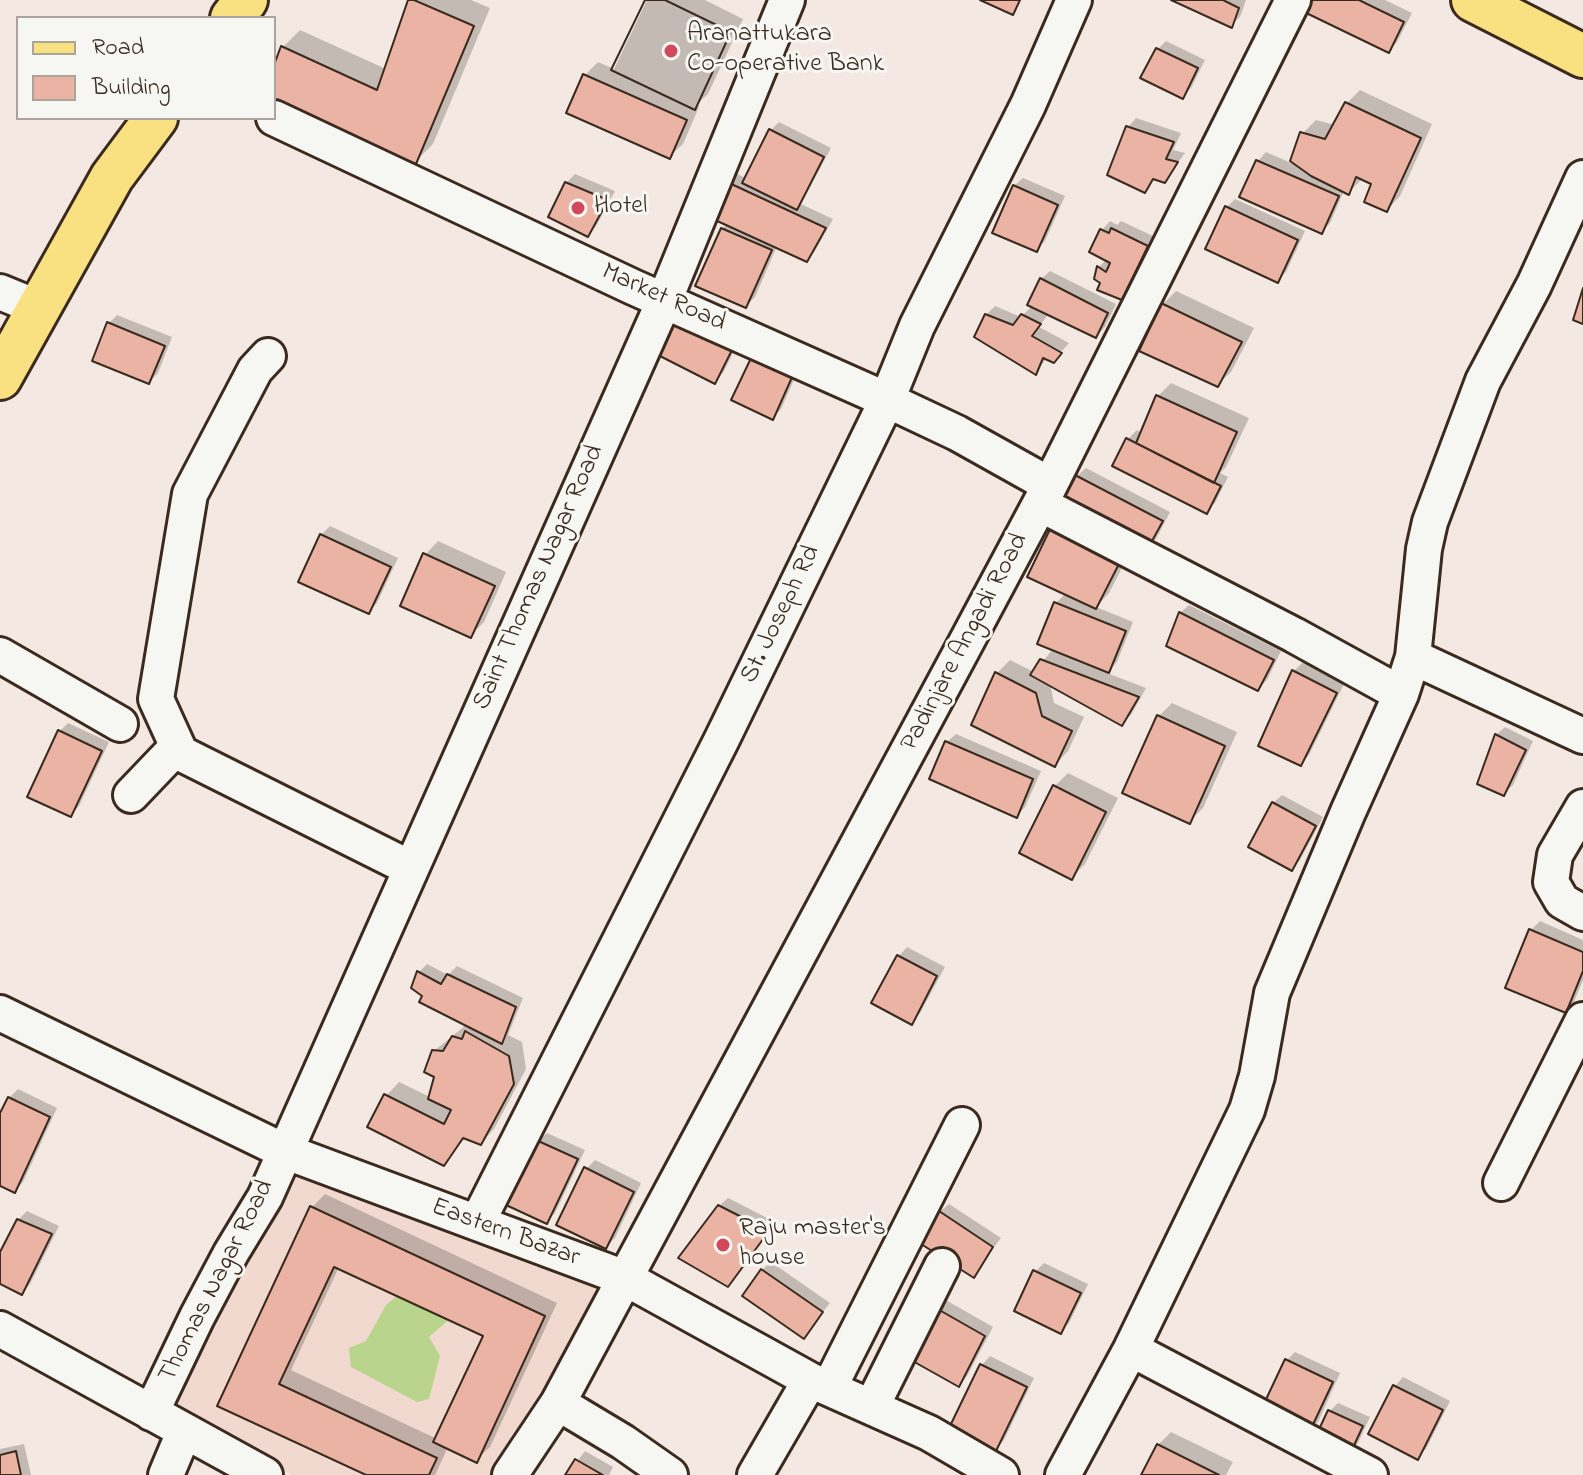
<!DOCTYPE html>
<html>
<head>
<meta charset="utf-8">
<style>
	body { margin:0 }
	#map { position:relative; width:1583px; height:1475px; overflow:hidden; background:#f4e9e2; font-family:"Indie Flower",sans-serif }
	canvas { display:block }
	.legend { position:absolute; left:16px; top:16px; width:260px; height:104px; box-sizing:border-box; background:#f6f6f2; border:2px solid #aba49d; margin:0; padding:10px 14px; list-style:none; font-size:24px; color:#3b2a1e }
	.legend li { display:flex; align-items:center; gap:16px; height:40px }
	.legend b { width:40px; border:2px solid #aba49d }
</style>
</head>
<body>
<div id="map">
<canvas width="1583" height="1475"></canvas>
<ul class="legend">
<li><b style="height:10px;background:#f9e181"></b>Road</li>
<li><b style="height:22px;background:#ebb3a3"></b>Building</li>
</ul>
</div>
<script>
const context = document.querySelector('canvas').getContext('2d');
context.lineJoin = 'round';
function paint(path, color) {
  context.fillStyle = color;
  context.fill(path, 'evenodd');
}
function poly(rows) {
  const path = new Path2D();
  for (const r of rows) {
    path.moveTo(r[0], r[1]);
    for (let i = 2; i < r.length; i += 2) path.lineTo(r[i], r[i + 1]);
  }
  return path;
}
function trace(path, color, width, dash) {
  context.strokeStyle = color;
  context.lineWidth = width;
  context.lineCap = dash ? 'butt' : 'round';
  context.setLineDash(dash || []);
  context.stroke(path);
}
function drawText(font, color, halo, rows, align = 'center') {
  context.font = font + ' "Indie Flower",sans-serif';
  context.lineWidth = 6;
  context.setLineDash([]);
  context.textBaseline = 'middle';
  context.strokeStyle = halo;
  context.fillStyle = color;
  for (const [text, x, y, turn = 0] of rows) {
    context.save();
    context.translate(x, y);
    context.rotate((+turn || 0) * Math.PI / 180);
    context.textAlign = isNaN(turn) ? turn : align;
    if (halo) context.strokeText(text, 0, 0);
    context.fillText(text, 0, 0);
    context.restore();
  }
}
paint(poly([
	[290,1167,610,1284,496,1475,292,1475,166,1408]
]), '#f1d9cf');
paint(poly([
	[424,1273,469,1302,429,1337,440,1356,429,1399,417,1402,351,1367,349,1348,366,1341,386,1305]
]), '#b9d48c');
paint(poly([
	[411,0,471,0,490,8,433,144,415,162,274,71,283,47,300,30,386,69],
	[647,0,705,0,743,19,708,94,696,105,699,107,683,144,669,157,585,75,598,62,614,69],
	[1176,0,1246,0,1240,17,1231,25],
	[1305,0,1385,0,1412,13,1397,42,1389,51],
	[1166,41,1205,60,1191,88,1182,97,1158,49],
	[1360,90,1432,124,1400,196,1387,210,1373,183,1363,178,1348,193,1344,191,1330,223,1321,232,1258,161,1266,152,1291,163,1302,134,1316,120,1335,125,1346,104],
	[1136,118,1181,133,1173,150,1185,153,1164,181,1156,177,1144,190,1128,127],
	[779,122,831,148,801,204,833,219,815,251,807,260,777,246,755,297,746,306,722,229,727,224,729,183,737,174,746,178,770,131],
	[575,174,615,191,596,226,588,234,566,183],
	[1023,178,1065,196,1045,241,1037,249,1014,186],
	[1235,199,1305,231,1286,272,1277,280,1226,208],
	[1110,221,1117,225,1121,221,1155,237,1130,289,1121,297,1096,278,1099,267,1107,259,1102,230],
	[1050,271,1116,304,1105,327,1096,336,1049,313,1039,327,1069,343,1053,361,1047,358,1035,373,986,315,995,306,1021,317,1033,305,1041,279],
	[1176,291,1254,328,1231,372,1217,385,1163,304],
	[117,315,172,337,158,373,149,382,109,323],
	[743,333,723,373,714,381,658,353],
	[800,366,781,409,773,418,734,399],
	[1171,383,1249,418,1226,467,1220,473,1228,477,1215,503,1206,512,1115,465,1128,439,1137,430,1142,433,1157,397],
	[1086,468,1170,512,1156,539,1147,548,1133,546,1109,593,1096,607,1133,622,1117,662,1107,673,1146,688,1131,715,1122,723,1050,684,1054,703,1084,717,1068,751,1055,765,997,673,1010,660,1034,672,1053,649,1040,643,1056,603,1066,593,1077,476],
	[330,526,398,558,377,603,368,612,321,535],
	[438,541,506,572,484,622,471,635,425,555],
	[1189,605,1281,651,1267,680,1258,689,1180,613],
	[1303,662,1344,684,1309,755,1300,764,1260,745,1294,671],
	[1172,703,1237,732,1203,808,1190,821,1159,716],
	[68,723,109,742,79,806,71,815,59,732],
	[1505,727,1533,741,1513,785,1504,793,1496,735],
	[956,734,1041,771,1025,807,1017,816,947,742],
	[1068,773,1118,798,1085,864,1072,877,1055,786],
	[1282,795,1323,817,1300,860,1292,869,1273,803],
	[1540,921,1583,940,1583,980,1574,1002,1565,1011,1531,930],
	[907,947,945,967,920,1013,911,1022,874,1003,899,956],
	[427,964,448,975,457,966,523,998,508,1035,522,1042,526,1069,494,1129,481,1143,466,1137,444,1164,386,1096,399,1082,430,1097,436,1075,434,1051,467,1024,425,996,419,972],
	[18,1089,57,1108,23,1182,15,1191,0,1184,0,1118,9,1098],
	[547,1133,585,1150,555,1213,547,1222,538,1141],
	[595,1160,641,1183,615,1238,606,1247,586,1169],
	[325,1194,557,1303,490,1447,476,1460,448,1447,435,1475,371,1475,220,1405,312,1207],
	[339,1267,485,1335,437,1439,291,1370],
	[728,1198,775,1222,736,1276,719,1206],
	[949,1204,1001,1238,973,1275,940,1212],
	[27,1211,59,1226,30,1284,22,1293,0,1282,0,1257,18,1220],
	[771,1262,830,1303,803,1336,762,1270],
	[1044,1263,1088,1284,1069,1323,1060,1331,1035,1272],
	[937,1295,993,1327,967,1376,959,1385,904,1355],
	[1295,1352,1340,1373,1318,1422,1309,1430,1287,1360],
	[990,1356,1034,1378,1004,1440,996,1449,982,1365],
	[1403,1377,1450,1401,1426,1449,1417,1457,1395,1386],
	[1338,1403,1370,1417,1358,1443,1349,1452,1330,1411],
	[1171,1432,1233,1462,1226,1475,1143,1475,1158,1445],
	[24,1444,31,1475,0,1475,0,1449],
	[585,1451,613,1467,609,1475,567,1475]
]), '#0003');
const building = poly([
	[408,0,414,0,474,26,416,164,274,106,274,65,281,46,377,90,408,0],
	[645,0,665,0,731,32,695,110,611,70,645,0],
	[645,0,665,0,731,32,695,110,611,70,645,0],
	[980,0,1020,0,1013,15,980,0],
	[1171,0,1223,0,1239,8,1232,28,1171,0],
	[1303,0,1359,0,1404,22,1389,53,1298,9,1303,0],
	[1156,48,1198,68,1183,99,1140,78,1156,48],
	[583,74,687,120,670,159,566,113,583,74],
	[1345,102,1421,138,1387,212,1364,202,1371,184,1356,177,1349,195,1311,176,1290,161,1300,132,1325,139,1345,102],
	[1126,126,1174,142,1166,159,1178,162,1165,183,1153,179,1145,193,1107,175,1126,126],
	[769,129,824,157,797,210,742,183,769,129],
	[1256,160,1339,196,1322,234,1239,197,1256,160],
	[565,182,608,200,588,237,548,217,565,182],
	[727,182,826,228,807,262,715,220,727,182],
	[1013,185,1058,205,1037,252,992,233,1013,185],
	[1225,206,1298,240,1278,283,1205,249,1225,206],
	[721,228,772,250,746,308,695,286,721,228],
	[1111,228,1148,246,1122,300,1097,290,1100,283,1094,279,1097,266,1106,272,1110,263,1089,252,1100,229,1109,233,1111,228],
	[1040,278,1108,313,1096,338,1027,305,1040,278],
	[1583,288,1583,324,1573,320,1583,288],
	[1161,303,1242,342,1218,387,1139,351,1161,303],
	[677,312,736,342,715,384,656,354,677,312],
	[985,314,1013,325,1021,314,1041,324,1032,336,1062,353,1054,363,1043,358,1036,375,974,337,985,314],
	[107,322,165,346,149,384,92,361,107,322],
	[752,356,793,375,773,420,731,400,752,356],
	[1156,395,1237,432,1214,483,1136,443,1156,395],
	[1126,438,1221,486,1207,514,1112,466,1126,438],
	[1075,475,1163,521,1147,550,1060,505,1075,475],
	[1053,523,1121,560,1096,609,1027,577,1053,523],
	[320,534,391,567,369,614,298,582,320,534],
	[423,553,495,586,471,638,400,606,423,553],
	[1054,602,1126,631,1109,673,1037,644,1054,602],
	[1179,612,1274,660,1258,691,1166,646,1179,612],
	[1040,659,1139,697,1122,726,1030,675,1040,659],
	[1292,670,1337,693,1301,766,1258,746,1292,670],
	[995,672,1036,693,1042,716,1072,731,1055,767,971,725,995,672],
	[1157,715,1225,746,1190,824,1122,793,1157,715],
	[58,730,102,751,71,817,27,797,58,730],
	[1495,734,1526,750,1504,796,1477,784,1495,734],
	[945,741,1033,779,1017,818,929,779,945,741],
	[1053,785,1106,812,1072,880,1019,853,1053,785],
	[1272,802,1316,826,1292,871,1248,847,1272,802],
	[1529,929,1583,952,1583,971,1566,1013,1505,988,1529,929],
	[897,955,937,976,912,1025,871,1003,897,955],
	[417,971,441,984,447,974,516,1007,502,1044,419,1002,422,996,411,988,417,971],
	[465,1031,509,1056,514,1084,481,1145,463,1138,444,1166,367,1127,384,1094,444,1124,451,1110,428,1099,434,1077,424,1072,432,1050,443,1051,452,1036,462,1039,465,1031],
	[8,1097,50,1117,15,1193,0,1186,0,1113,8,1097],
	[536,1140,578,1159,547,1224,506,1205,536,1140],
	[584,1167,634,1192,606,1249,556,1225,584,1167],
	[718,1205,769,1231,728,1287,678,1258,718,1205],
	[310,1206,545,1316,477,1463,433,1442,483,1336,334,1267,279,1384,437,1458,429,1475,366,1475,217,1406,310,1206],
	[939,1211,993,1247,974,1278,918,1242,939,1211],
	[17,1219,52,1234,22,1295,0,1284,0,1252,17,1219],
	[761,1269,823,1312,804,1339,742,1296,761,1269],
	[1033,1270,1081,1293,1061,1334,1014,1311,1033,1270],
	[927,1303,985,1336,959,1387,902,1355,927,1303],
	[1285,1359,1333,1382,1309,1433,1261,1410,1285,1359],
	[980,1364,1027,1387,996,1451,949,1428,980,1364],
	[1393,1385,1443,1410,1418,1460,1368,1434,1393,1385],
	[1328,1410,1363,1426,1350,1454,1315,1438,1328,1410],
	[1157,1444,1219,1475,1141,1475,1157,1444],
	[16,1451,21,1475,0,1475,0,1455,16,1451],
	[575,1459,603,1475,565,1475,575,1459]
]);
paint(building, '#ebb3a3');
trace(building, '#3b2a1e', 2);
const minor = poly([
	[274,118,633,287,887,400,957,433,1050,485],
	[0,292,39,308],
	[1040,504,1294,635,1401,694],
	[0,655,120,724],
	[1413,657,1583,736],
	[181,754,156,699,190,494,255,370,268,356],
	[131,795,174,750,410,868],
	[1583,807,1555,855,1551,882,1562,901,1583,913],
	[0,1013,284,1151,625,1278,810,1380,929,1433,1001,1475],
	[1501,1183,1583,1020],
	[477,1223,722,739,887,400,917,326,1028,105,1074,0],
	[0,1329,265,1475],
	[1131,1349,1370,1475],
	[829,1388,962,1125],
	[558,1403,623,1442,670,1475],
	[872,1406,942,1266],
	[151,1413,197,1317,231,1253,265,1197,665,299,787,0],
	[166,1475,184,1432],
	[510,1475,558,1403,961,652,1050,485,1293,0],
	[755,1475,810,1380],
	[1063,1475,1131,1349,1247,1110,1257,1076,1272,993,1348,812,1401,694,1413,657,1424,549,1430,522,1483,381,1534,285,1583,178]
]);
const major = poly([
	[1473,0,1583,56],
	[232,18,246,0],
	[0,378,112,177,156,118]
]);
trace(minor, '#3b2a1e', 40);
trace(major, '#3b2a1e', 48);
trace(minor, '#f6f6f2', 34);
trace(major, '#f9e181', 42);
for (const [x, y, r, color] of [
	[671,51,8,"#d1495b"],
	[578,208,8,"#d1495b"],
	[723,1245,8,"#d1495b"]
]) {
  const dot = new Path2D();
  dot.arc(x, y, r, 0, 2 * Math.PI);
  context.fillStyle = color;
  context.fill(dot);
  trace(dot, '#f6f6f2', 3);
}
drawText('26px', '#3b2a1e', '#f6f6f2', [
	["Aranattukara",687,36],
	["Co-operative Bank",687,66],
	["Hotel",594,208],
	["Raju master's",739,1230],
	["house",739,1260]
], 'left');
drawText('26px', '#3b2a1e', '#f6f6f2', [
	["Market Road",663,299,24],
	["Saint Thomas Nagar Road",540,578,-66],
	["St. Joseph Rd",782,615,-64],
	["Padinjare Angadi Road",966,643,-62],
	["Eastern Bazar",505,1234,20],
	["Thomas Nagar Road",218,1282,-63]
]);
</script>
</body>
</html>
